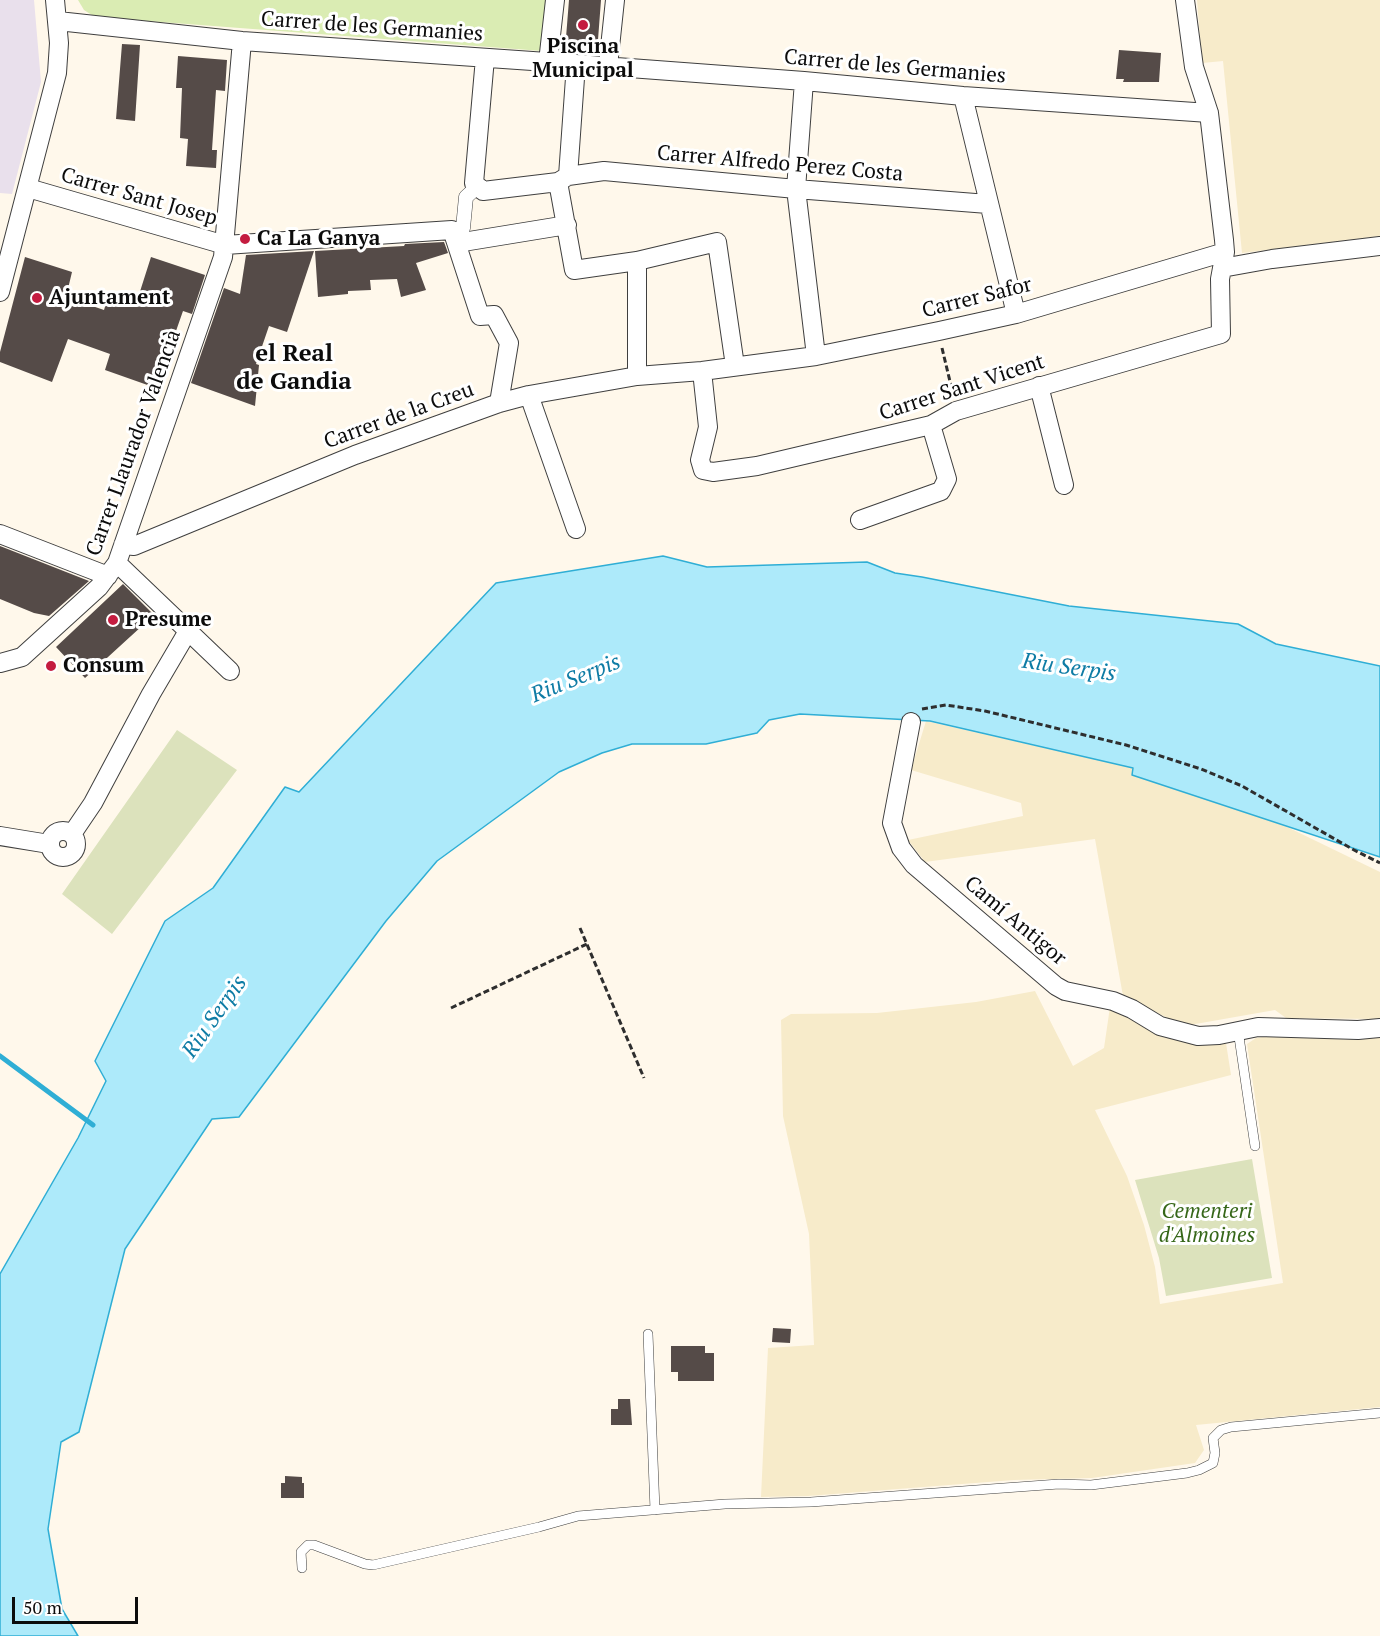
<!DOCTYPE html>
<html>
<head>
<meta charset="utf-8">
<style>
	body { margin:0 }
	#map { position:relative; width:1380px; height:1636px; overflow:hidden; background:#fff8eb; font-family:"PT Serif",serif }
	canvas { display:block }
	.scale { position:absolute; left:12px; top:1597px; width:126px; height:27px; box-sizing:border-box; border:3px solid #0c0c0c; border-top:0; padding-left:8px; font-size:18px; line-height:21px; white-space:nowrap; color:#0c0c0c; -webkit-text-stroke:4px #fff; paint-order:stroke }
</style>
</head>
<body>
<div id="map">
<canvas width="1380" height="1636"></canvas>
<div class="scale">50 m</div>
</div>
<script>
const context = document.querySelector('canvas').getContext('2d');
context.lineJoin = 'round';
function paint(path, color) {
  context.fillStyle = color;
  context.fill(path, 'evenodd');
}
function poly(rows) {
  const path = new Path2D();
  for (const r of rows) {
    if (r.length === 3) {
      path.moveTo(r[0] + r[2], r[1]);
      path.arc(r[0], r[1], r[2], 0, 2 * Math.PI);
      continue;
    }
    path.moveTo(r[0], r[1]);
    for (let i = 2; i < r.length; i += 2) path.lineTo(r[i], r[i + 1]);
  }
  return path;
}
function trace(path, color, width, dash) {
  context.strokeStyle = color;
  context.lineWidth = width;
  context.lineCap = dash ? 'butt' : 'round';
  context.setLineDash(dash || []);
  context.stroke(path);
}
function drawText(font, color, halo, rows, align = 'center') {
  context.font = font + ' "PT Serif",serif';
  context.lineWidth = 6;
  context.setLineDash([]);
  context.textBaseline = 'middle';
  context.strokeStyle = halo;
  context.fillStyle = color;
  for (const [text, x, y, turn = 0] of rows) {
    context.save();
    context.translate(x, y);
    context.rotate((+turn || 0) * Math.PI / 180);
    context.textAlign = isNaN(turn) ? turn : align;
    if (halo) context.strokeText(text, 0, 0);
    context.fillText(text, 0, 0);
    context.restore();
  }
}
paint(poly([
	[0,0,34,0,41,82,12,194,0,193]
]), '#e9e0ec');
paint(poly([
	[1197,0,1380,0,1380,236,1242,253,1223,61,1202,63],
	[926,721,1133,768,1281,824,1380,872,1380,1018,1377,1019,1286,1018,1275,1010,1184,1026,1123,996,1095,839,925,862,908,840,1023,816,1021,803,911,770],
	[1035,991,1073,1066,1104,1048,1110,1007,1201,1043,1226,1043,1231,1075,1095,1110,1127,1176,1144,1225,1155,1267,1160,1304,1283,1283,1247,1044,1256,1038,1268,1036,1359,1040,1380,1036,1380,1407,1196,1425,1204,1450,1195,1463,1092,1478,1014,1480,808,1496,761,1497,768,1348,814,1345,809,1234,783,1116,781,1020,791,1014,877,1013,976,1002]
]), '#f7ebca');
paint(poly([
	[78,0,546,0,542,51,95,17,84,10]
]), '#daecb3');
paint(poly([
	[177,730,237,770,112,934,62,894],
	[1252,1159,1272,1278,1166,1296,1159,1258,1135,1180]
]), '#dce2bc');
const water = poly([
	[663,556,707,567,867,562,895,573,922,577,1069,606,1238,624,1276,644,1380,666,1380,857,1132,775,1133,768,930,721,800,714,769,720,757,733,706,744,632,744,602,753,559,772,437,861,386,921,239,1117,212,1119,125,1249,79,1432,61,1442,48,1529,62,1609,78,1636,0,1636,0,1274,78,1138,106,1081,95,1061,165,921,213,888,285,787,299,792,496,583,663,556]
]);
paint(water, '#adeafa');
trace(water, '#2faed5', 1.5);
trace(poly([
	[0,1056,93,1125]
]), '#2faed5', 5);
paint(poly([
	[569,0,601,0,597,53,565,50],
	[122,44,140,45,135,121,116,119],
	[1119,50,1161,53,1159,82,1123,82,1124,79,1116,79],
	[178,56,227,60,225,91,216,90,212,150,217,150,216,168,186,166,188,139,180,138,182,88,176,88],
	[444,242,448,253,416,263,426,290,401,297,397,279,370,280,371,290,348,291,348,294,318,297,315,251,404,246,405,244],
	[314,251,287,332,269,326,256,364,259,365,255,406,191,383,224,288,240,294,246,255],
	[25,257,72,272,66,297,104,310,109,294,136,304,151,257,205,275,192,314,183,311,156,388,105,370,110,354,68,339,52,382,0,362,0,352],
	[0,546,89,581,49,616,34,613,0,599],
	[123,584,154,615,85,678,56,647],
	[773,1328,791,1329,790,1343,772,1342],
	[671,1346,705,1346,705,1353,714,1353,714,1381,678,1381,678,1372,671,1372],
	[618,1399,630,1399,632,1425,611,1425,611,1409,618,1409],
	[285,1476,302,1477,302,1483,304,1483,304,1498,281,1498,281,1483,285,1483]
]), '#554b48');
const service = poly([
	[1238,1030,1255,1146],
	[648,1334,655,1510],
	[302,1568,301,1552,308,1545,314,1545,365,1564,373,1565,539,1527,578,1516,725,1504,811,1502,1059,1484,1091,1485,1187,1473,1199,1470,1213,1463,1215,1453,1213,1438,1221,1430,1231,1427,1380,1413]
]);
const pedestrian = poly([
	[452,230,463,228,466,197,477,187]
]);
const minor = poly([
	[58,21,242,41,576,64,568,176],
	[485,58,474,183,483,191,558,182,568,176,604,171,796,189,988,204],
	[548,62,555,0],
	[576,64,804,81,963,96,1209,113],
	[608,66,615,0],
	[804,81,796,189,816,356],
	[963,96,1016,314],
	[558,182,574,270,637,261,717,242,735,366],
	[28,188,225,245,452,230,480,316,494,315,509,343,499,403],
	[457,243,567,225],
	[637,261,637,376],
	[1222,268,1272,259,1380,246],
	[0,292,57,73,59,43,55,0],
	[702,371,708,427,700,460,703,470,713,472,757,466,931,425,956,411,1221,334,1220,279,1225,252,1224,240,1209,113,1194,67,1185,0],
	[1039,386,1064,485],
	[529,395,576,529],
	[860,520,941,491,947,479,931,425],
	[0,534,108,576],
	[123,545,134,546,355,455,499,403,529,395,637,376,702,371,816,356,939,331,1016,314,1225,252],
	[117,563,230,671],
	[0,663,22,657,99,587,117,563,223,257,242,41],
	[911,722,892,823,901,848,914,865,1056,986,1065,991,1113,1001,1132,1009,1160,1026,1198,1036,1219,1035,1258,1027,1358,1030,1380,1028],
	[63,844,13],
	[72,834,93,803,151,694,188,631],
	[0,836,49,844]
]);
trace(service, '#3f3f3f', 10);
trace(pedestrian, '#3f3f3f', 15);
trace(minor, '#3f3f3f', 20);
trace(poly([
	[942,348,953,394],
	[922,709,946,705,985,711,1126,745,1201,769,1242,786,1354,850,1380,863],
	[580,928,644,1078],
	[451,1008,587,944]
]), '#2e2e2e', 3, [6, 3]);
trace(service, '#fff', 9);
trace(pedestrian, '#fff', 14);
trace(minor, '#fff', 18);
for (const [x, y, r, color] of [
	[583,25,6,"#c41c40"],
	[245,239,6,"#c41c40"],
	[37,298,6,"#c41c40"],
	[113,620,6,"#c41c40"],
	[51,666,6,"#c41c40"]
]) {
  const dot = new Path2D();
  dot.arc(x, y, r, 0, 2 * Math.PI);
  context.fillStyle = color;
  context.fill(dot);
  trace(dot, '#fff', 2);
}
drawText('21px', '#0c0c0c', '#fff', [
	["Carrer de les Germanies",372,27,4],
	["Carrer de les Germanies",895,67,5],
	["Carrer Alfredo Perez Costa",780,164,5],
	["Carrer Sant Josep",139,197,16],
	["Carrer Safor",977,298,-14],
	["Carrer Sant Vicent",962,388,-18],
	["Carrer de la Creu",399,416,-20],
	["Carrer Llaurador Valencià",134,443,-70],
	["Camí Antigor",1015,921,40]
]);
drawText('bold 21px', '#0c0c0c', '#fff', [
	["Piscina",583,47,"center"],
	["Municipal",583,71,"center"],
	["Ca La Ganya",257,239],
	["Ajuntament",49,298],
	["Presume",125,620],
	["Consum",63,666]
], 'left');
drawText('italic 21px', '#366719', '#fff', [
	["Cementeri",1207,1212],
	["d'Almoines",1207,1236]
]);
drawText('italic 22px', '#0e7ca5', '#fff', [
	["Riu Serpis",1069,668,8],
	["Riu Serpis",576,679,-22],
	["Riu Serpis",215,1017,-55]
]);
drawText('bold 24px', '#0c0c0c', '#fff', [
	["el Real",294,354],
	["de Gandia",294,382]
]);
</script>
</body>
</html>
